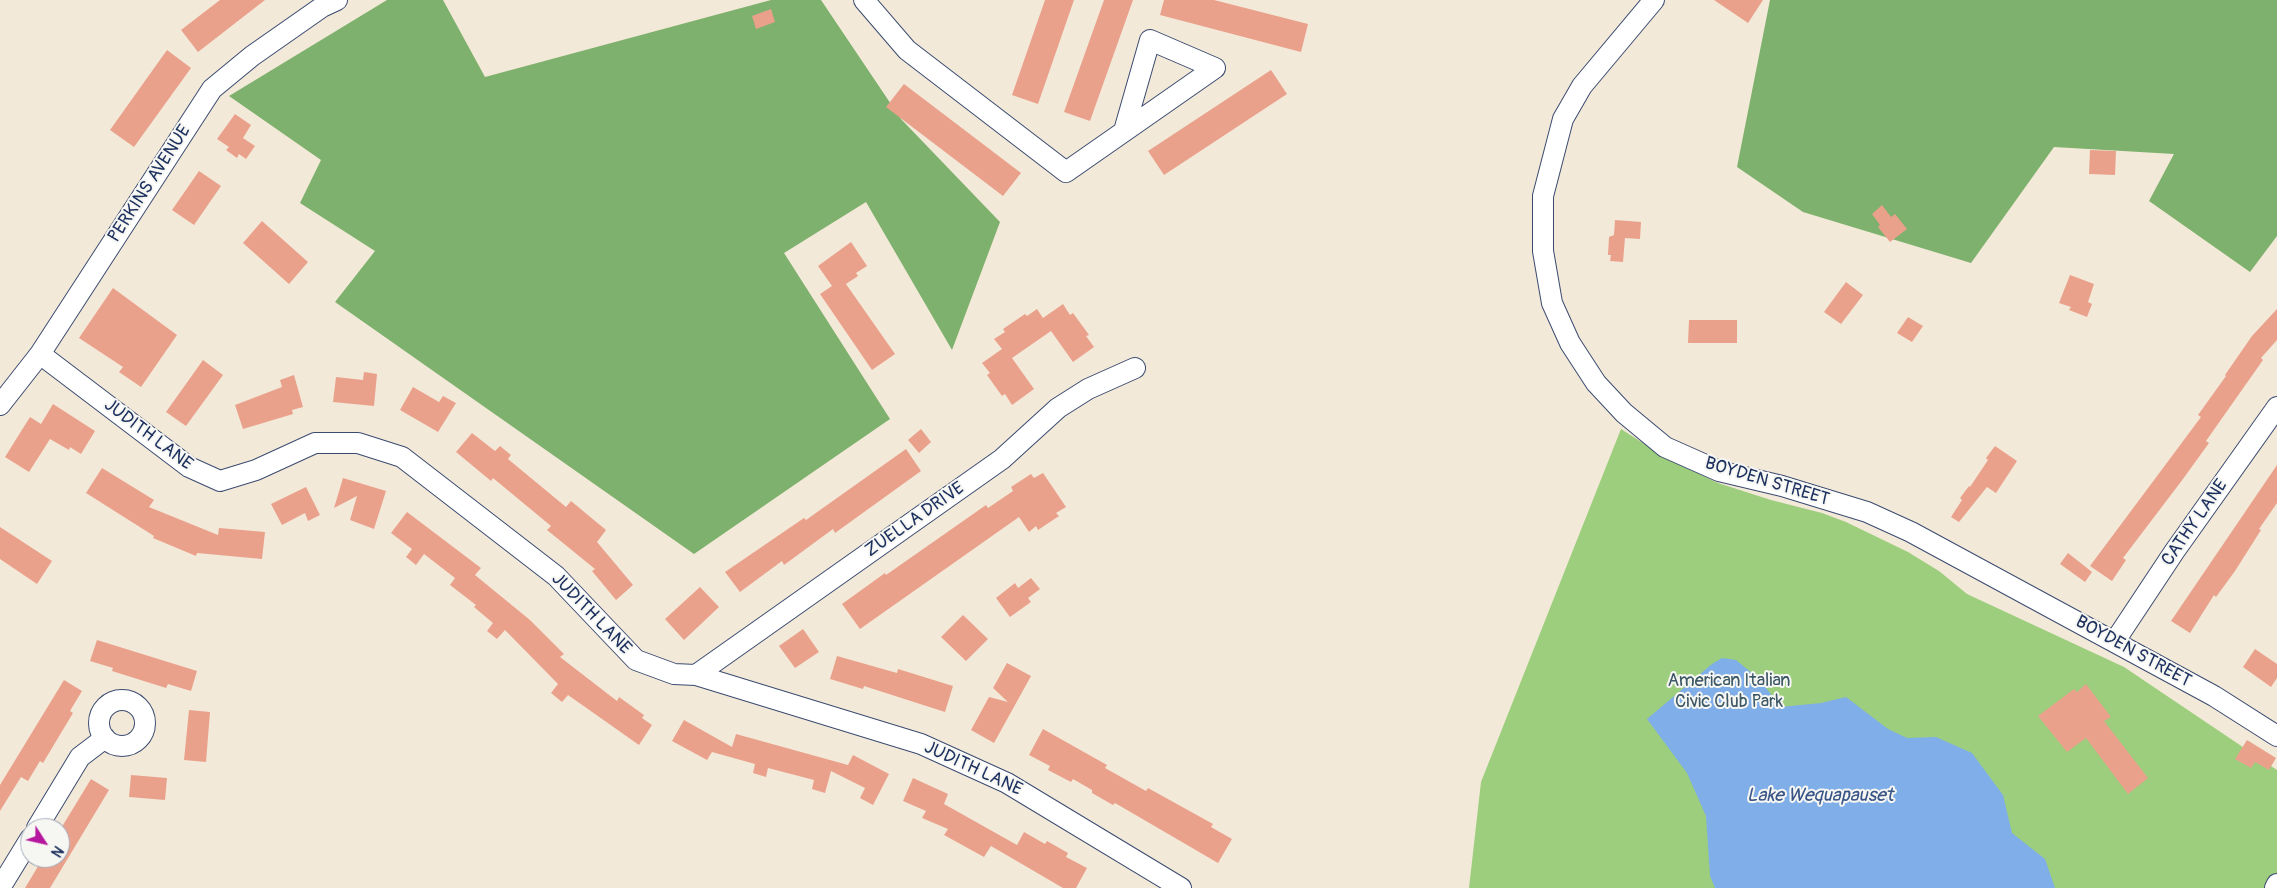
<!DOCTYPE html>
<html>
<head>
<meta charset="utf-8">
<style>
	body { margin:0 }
	#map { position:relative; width:2277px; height:888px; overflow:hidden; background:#f3e9d8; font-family:Pangolin,sans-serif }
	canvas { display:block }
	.north { position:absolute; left:20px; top:818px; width:50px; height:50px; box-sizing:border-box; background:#f6f6f2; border:1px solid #9ea6b7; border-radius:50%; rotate:125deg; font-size:14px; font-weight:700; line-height:20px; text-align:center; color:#1b2f5e }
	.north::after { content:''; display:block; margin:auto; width:18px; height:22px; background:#b5179e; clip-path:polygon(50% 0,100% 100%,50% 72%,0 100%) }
</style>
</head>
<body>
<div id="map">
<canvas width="2277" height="888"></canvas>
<div class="north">N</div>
</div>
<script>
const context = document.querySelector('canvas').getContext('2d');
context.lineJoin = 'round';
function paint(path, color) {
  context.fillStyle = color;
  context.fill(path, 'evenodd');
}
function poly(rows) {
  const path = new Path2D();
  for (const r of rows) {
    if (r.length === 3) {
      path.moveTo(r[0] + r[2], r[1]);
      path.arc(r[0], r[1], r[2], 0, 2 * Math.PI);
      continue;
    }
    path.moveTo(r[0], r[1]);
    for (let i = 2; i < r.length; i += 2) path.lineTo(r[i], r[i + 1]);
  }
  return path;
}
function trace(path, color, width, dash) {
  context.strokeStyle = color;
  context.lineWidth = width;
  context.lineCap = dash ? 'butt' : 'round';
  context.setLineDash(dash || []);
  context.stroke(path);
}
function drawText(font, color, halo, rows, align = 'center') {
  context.font = font + ' Pangolin,sans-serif';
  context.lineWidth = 4;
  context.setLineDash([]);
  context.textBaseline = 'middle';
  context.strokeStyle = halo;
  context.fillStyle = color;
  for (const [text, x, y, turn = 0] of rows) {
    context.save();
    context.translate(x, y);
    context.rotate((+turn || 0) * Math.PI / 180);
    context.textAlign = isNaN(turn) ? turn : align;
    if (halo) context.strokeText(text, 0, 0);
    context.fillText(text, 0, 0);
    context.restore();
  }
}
paint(poly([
	[1621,429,1668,459,1718,483,1771,500,1822,513,1846,522,1908,552,1939,571,1967,594,2124,667,2277,770,2277,888,1469,888,1481,782]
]), '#9dce7e');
paint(poly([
	[387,0,443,0,485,77,771,0,821,0,901,119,1000,222,952,350,866,202,784,253,890,419,694,554,335,302,375,251,300,203,321,160,229,96],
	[1770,0,2277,0,2277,236,2250,272,2149,201,2174,154,2054,147,1971,263,1803,212,1737,167]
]), '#7eb16d');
paint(poly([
	[1722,658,1736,660,1759,679,1781,707,1821,703,1846,697,1888,729,1907,738,1936,737,1972,753,2003,795,2012,833,2045,859,2055,888,1715,888,1710,876,1706,816,1687,773,1647,719,1712,664]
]), '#7faee9');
paint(poly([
	[220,0,265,0,198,52,181,30],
	[1045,0,1074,0,1038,104,1012,95],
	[1104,0,1133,0,1090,121,1064,112],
	[1164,0,1214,0,1308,24,1301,52,1160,15],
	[1714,0,1763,0,1748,23],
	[771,9,775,22,756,29,752,16],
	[167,50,191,68,134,147,110,130],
	[1271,70,1287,94,1164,175,1148,151],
	[904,84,1021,173,1003,196,886,107],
	[235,114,251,125,243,138,255,146,246,159,239,154,237,158,226,150,229,147,217,139],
	[2090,150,2116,151,2115,175,2089,174],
	[199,171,221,186,194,225,172,210],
	[1882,205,1891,217,1895,214,1907,229,1890,242,1878,227,1880,225,1872,214],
	[1615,220,1641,222,1640,239,1625,238,1623,262,1610,261,1611,255,1608,255,1609,237,1614,235],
	[262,221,308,262,289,284,243,243],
	[851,242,867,266,856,273,858,276,846,284,895,354,872,370,820,294,832,286,818,266],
	[2070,275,2094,284,2088,302,2092,304,2087,317,2069,310,2071,307,2059,303],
	[1846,282,1863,295,1841,324,1824,312],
	[113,288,177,335,141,387,119,372,123,367,79,338],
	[1063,304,1070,315,1073,313,1089,335,1086,336,1094,347,1073,362,1051,331,1012,358,1034,389,1012,405,1005,394,1002,396,987,375,990,373,982,363,1002,349,994,339,1005,332,1003,329,1025,314,1027,316,1037,309,1043,318],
	[2277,309,2277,340,2261,358,2263,360,2206,441,2209,443,2183,479,2123,558,2126,560,2112,581,2090,566,2201,417,2198,415,2226,376,2225,375,2252,336],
	[1908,317,1923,326,1912,342,1897,333],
	[1689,320,1737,320,1737,343,1688,343],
	[203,360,223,375,186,426,166,412],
	[364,372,377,374,374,406,333,402,336,377,363,380],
	[294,375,303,407,292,410,293,414,243,429,235,405,282,387,280,380],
	[413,387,439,402,443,396,456,403,438,432,400,410],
	[53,404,95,431,81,454,70,447,69,450,50,439,29,472,5,457,30,417,41,424],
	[921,429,931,442,919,453,908,440],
	[472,433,495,451,500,446,511,455,508,459,566,507,571,501,606,530,597,542,633,585,616,600,592,571,595,569,547,530,551,526,493,478,491,481,456,452],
	[1995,446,2017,461,1996,493,1987,487,1959,522,1951,517,1962,500,1960,498,1969,486,1970,487,1988,460,1986,458],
	[906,449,921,471,835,533,833,529,784,565,782,561,740,592,725,572,804,518,806,520],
	[2277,465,2277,503,2259,529,2261,530,2235,571,2216,597,2214,595,2190,633,2171,621],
	[102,468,154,500,149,507,218,535,219,528,265,532,262,559,197,553,196,556,153,538,154,536,86,493],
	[1043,473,1066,507,1056,513,1059,516,1038,530,1036,526,1029,532,1019,517,860,629,842,604,885,573,886,575,986,505,988,508,1013,491,1011,487,1031,474,1034,478],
	[343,478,386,491,374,529,350,520,357,496,334,508],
	[306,487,320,515,308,521,305,513,282,525,271,504],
	[407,512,481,568,475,575,530,620,564,654,560,657,617,701,619,697,644,715,642,718,652,725,639,745,568,695,562,702,551,693,558,684,505,630,497,639,487,631,493,623,474,607,476,605,450,585,455,578,424,554,416,565,406,557,412,549,391,533],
	[0,527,52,561,37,584,0,559],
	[2068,553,2092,572,2085,582,2060,564],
	[1031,578,1040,589,1028,598,1031,602,1010,617,996,598,1015,583,1018,588],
	[700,587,719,607,684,640,665,619],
	[963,615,988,639,966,661,941,637],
	[803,629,819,652,795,668,779,646],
	[97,640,197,671,191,691,168,684,166,688,112,671,113,668,90,661],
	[2255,649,2277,664,2277,678,2271,687,2243,667],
	[837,656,897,673,898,669,953,686,945,712,864,686,863,689,830,679],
	[1007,663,1031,676,994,743,971,730,989,697,1008,702,993,688],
	[64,680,82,691,70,711,73,713,43,763,40,761,28,781,21,777,0,811,0,785],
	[2086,684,2111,717,2104,721,2148,778,2128,794,2086,738,2067,752,2038,716,2074,689,2077,692],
	[189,710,210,712,206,762,184,760],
	[684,720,732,747,736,734,848,765,853,755,889,774,873,805,860,798,865,788,831,771,825,793,812,789,814,780,768,768,766,777,753,773,755,764,712,752,707,760,672,741],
	[1043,729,1107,765,1105,768,1146,791,1148,788,1213,824,1211,827,1232,839,1218,863,1115,803,1113,805,1092,793,1092,790,1073,779,1071,782,1048,770,1050,766,1029,755],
	[2247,740,2276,758,2269,770,2255,762,2251,768,2235,759],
	[131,775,167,778,165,800,129,797],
	[913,778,948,794,944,804,1017,845,1024,832,1045,844,1047,841,1068,853,1066,857,1087,868,1076,888,1063,888,991,846,984,857,944,835,948,829,922,818,926,811,903,801],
	[91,779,109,790,50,888,25,888,43,858,60,858,60,830]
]), '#eaa18c');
const minor = poly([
	[864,0,907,50,1066,172,1215,68,1150,40,1124,131],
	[1654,0,1582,86,1563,119,1543,196,1543,251,1552,303,1570,343,1596,383,1624,413,1665,447,1719,471,1782,486,1867,512,1911,532,2214,696,2277,736],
	[40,354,189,467,220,481,256,470,315,443,358,443,402,457,556,576,636,660,674,674,696,675,921,744,1007,783,1181,888],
	[0,405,40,354,212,89,252,56,322,7,337,0],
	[2115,641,2174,552,2277,407],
	[696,675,1002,459,1058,408,1088,389,1135,368],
	[122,723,23],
	[37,828,80,757,105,738],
	[0,888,30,839],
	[2275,888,2277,884]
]);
trace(minor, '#3b4b70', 22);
trace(minor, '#fff', 20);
drawText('18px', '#1b2f5e', '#f6f6f2', [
	["PERKINS AVENUE",150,184,-57],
	["JUDITH LANE",148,435,37],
	["BOYDEN STREET",1767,482,17],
	["ZUELLA DRIVE",915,520,-35],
	["CATHY LANE",2195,523,-55],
	["JUDITH LANE",591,614,46],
	["BOYDEN STREET",2133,652,29],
	["JUDITH LANE",973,769,25]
]);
drawText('18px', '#3c5766', '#f6f6f2', [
	["American Italian",1729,681],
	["Civic Club Park",1729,702]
]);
drawText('italic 19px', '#395588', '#f6f6f2', [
	["Lake Wequapauset",1820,796]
]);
</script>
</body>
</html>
